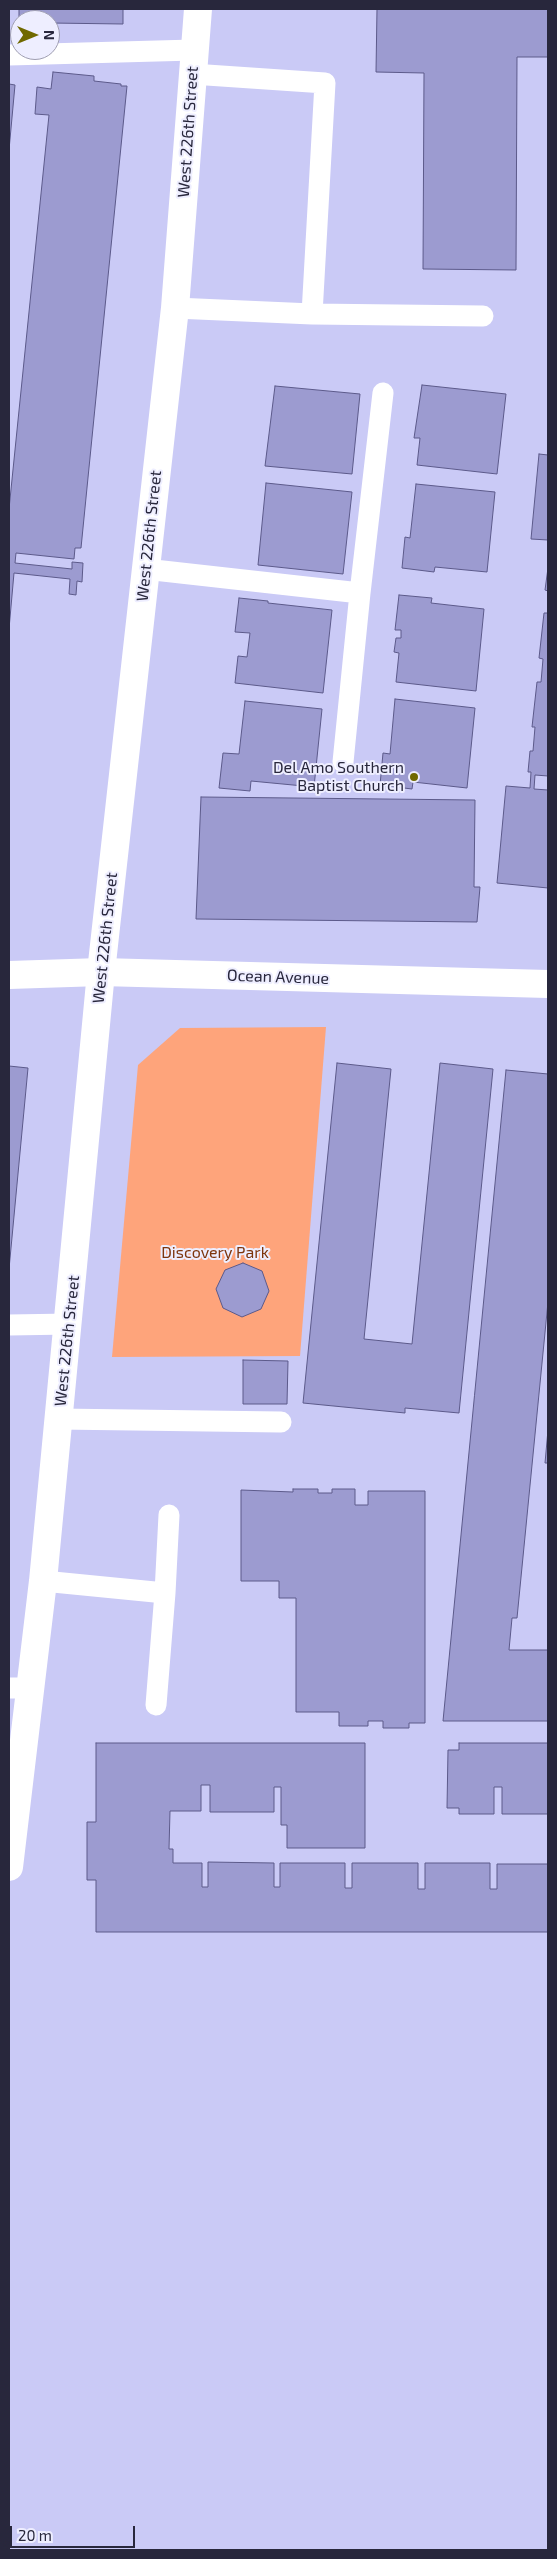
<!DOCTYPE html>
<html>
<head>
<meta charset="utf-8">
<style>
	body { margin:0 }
	#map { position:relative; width:557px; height:2559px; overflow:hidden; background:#cacaf6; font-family:"Exo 2",sans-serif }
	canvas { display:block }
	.frame { position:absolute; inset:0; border:10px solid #28273c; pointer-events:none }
	.north { position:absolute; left:10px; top:10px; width:50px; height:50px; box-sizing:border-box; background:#eef; border:1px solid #9f9eb1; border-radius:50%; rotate:90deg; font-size:14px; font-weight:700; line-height:20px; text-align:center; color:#28273c }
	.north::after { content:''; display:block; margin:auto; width:18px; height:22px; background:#706900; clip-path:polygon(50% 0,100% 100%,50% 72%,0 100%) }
	.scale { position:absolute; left:10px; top:2526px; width:125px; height:22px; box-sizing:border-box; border:2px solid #28273c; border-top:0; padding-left:6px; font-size:15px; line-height:18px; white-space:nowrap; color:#28273c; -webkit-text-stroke:4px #eef; paint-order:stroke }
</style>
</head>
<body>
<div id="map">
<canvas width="557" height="2559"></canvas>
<div class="frame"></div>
<div class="north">N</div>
<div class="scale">20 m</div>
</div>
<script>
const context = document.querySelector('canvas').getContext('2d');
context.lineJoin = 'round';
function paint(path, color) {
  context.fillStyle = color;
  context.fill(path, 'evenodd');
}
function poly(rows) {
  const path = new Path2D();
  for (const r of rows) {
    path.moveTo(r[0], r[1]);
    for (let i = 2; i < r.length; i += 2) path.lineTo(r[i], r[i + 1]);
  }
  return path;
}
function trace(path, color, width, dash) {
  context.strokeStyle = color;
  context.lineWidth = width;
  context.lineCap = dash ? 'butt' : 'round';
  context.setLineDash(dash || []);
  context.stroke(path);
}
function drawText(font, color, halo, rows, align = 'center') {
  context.font = font + ' "Exo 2",sans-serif';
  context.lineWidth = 4;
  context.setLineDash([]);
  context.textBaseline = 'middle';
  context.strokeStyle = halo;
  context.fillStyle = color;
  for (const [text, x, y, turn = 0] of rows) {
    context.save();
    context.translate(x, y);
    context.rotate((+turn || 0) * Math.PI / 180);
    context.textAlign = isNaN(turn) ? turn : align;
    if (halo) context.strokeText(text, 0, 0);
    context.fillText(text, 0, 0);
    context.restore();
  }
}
paint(poly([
	[326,1027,300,1356,112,1357,138,1065,180,1028]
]), '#fea47b');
const building = poly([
	[19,9,123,9,123,24,50,23,50,20,20,20,19,23,19,9],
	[377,9,548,9,548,57,517,57,516,270,423,269,424,73,376,72,377,9],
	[53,72,94,76,94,81,121,84,121,86,127,86,81,548,75,548,74,559,16,553,15,563,72,569,72,562,83,563,82,582,77,581,76,595,69,594,70,579,14,573,9,629,9,509,49,115,35,114,37,87,51,89,53,72],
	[9,84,15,85,9,150,9,84],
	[422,385,506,394,497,474,417,465,420,438,414,438,422,385],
	[275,386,360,394,352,474,265,466,275,386],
	[539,454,548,455,548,540,531,539,539,454],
	[266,483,352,492,343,574,258,565,266,483],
	[416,484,495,492,487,572,435,567,434,572,402,568,405,537,410,538,416,484],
	[548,568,548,591,545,590,548,568],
	[399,595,432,598,431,603,484,609,476,691,396,682,399,653,394,652,396,638,401,638,401,630,395,630,399,595],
	[239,598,268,601,268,603,332,610,323,693,235,683,238,656,247,657,250,633,235,632,239,598],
	[548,608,548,776,535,775,534,789,548,790,548,888,497,883,506,786,530,788,531,772,528,772,530,751,533,751,535,727,532,727,537,682,541,682,543,659,539,658,544,613,548,613,548,608],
	[395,699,475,708,467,788,413,782,412,789,380,785,383,753,390,754,395,699],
	[245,701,322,709,314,787,251,781,250,791,219,788,223,753,239,754,245,701],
	[201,797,475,800,474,887,480,887,477,922,196,919,201,797],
	[337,1063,391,1069,364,1339,412,1344,440,1063,493,1069,459,1413,405,1408,405,1413,303,1403,337,1063],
	[9,1066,28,1068,9,1269,9,1066],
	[506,1070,548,1074,548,1302,517,1618,512,1618,509,1650,548,1650,548,1721,443,1721,506,1070],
	[243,1263,262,1271,269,1291,261,1309,242,1317,223,1308,216,1289,225,1270,243,1263],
	[243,1360,288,1361,287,1404,243,1404,243,1360],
	[548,1430,548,1463,545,1463,548,1430],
	[293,1489,318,1489,318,1493,332,1493,332,1489,355,1489,355,1505,368,1505,368,1491,425,1491,425,1723,409,1723,409,1728,383,1728,383,1721,368,1721,368,1726,339,1726,339,1712,296,1712,296,1598,279,1598,279,1581,241,1581,241,1490,293,1492,293,1489],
	[96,1743,365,1743,365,1848,287,1848,287,1825,281,1825,281,1787,274,1787,274,1812,210,1812,210,1785,201,1785,201,1811,170,1811,169,1849,173,1849,173,1863,202,1863,202,1887,208,1887,208,1862,274,1863,274,1887,280,1887,280,1863,345,1863,345,1888,352,1888,352,1863,418,1863,418,1889,425,1889,425,1863,490,1863,490,1889,497,1889,497,1864,548,1864,548,1932,96,1932,96,1880,87,1880,87,1822,96,1822,96,1743],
	[459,1743,548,1743,548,1814,502,1814,502,1787,494,1787,494,1814,459,1814,459,1808,447,1808,448,1750,459,1750,459,1743]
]);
paint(building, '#9c9bd0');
trace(building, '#5c5a8a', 1);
trace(poly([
	[9,55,194,50],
	[192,74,325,83,312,314],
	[175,308,312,314,483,316],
	[145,569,360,593,343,762],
	[360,593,383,393],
	[9,1325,70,1324],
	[58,1419,281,1422],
	[43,1581,165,1593],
	[9,1688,32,1688],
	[156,1705,165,1593,169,1515]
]), '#fff', 21);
trace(poly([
	[9,1867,43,1581,101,972,175,308,198,9]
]), '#fff', 28);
trace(poly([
	[9,975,101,972,548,984]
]), '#fff', 28);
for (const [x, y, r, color] of [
	[414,777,5,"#706900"]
]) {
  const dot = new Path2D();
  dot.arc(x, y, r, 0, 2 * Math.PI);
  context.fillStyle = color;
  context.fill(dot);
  trace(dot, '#eef', 2);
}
drawText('16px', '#28273c', '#eef', [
	["West 226th Street",188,132,-86],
	["West 226th Street",149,536,-84],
	["West 226th Street",105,938,-84],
	["Ocean Avenue",278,977,2],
	["West 226th Street",67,1341,-84]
]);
drawText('16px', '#28273c', '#eef', [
	["Del Amo Southern",404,768],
	["Baptist Church",404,786]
], 'right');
drawText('16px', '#7d350d', '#eef', [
	["Discovery Park",215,1253]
]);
</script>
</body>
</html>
